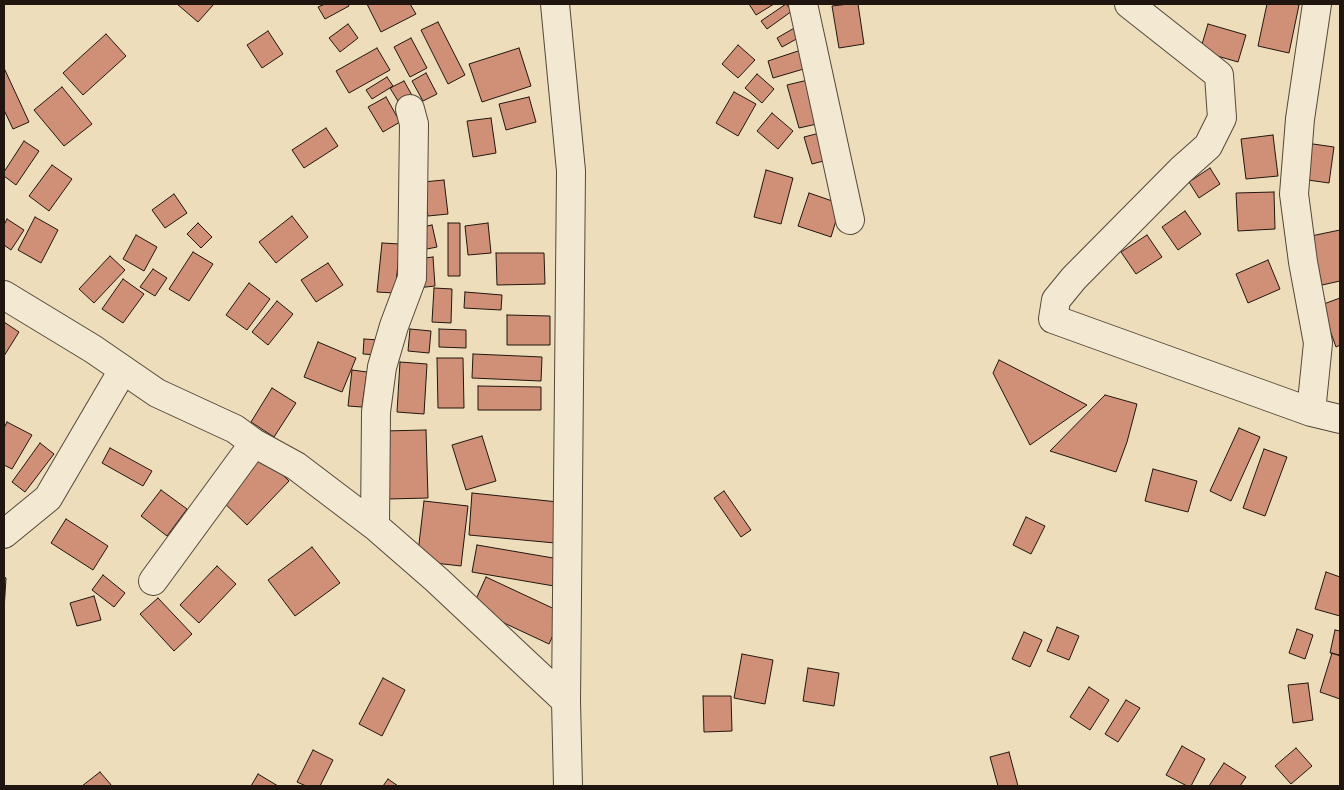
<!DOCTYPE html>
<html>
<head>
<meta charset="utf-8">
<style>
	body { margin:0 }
	#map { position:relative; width:1344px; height:790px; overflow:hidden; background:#edddbb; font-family:"Libre Bodoni",serif }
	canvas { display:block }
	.frame { position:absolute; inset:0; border:5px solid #21160f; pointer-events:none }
</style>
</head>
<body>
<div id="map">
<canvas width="1344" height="790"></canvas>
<div class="frame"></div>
</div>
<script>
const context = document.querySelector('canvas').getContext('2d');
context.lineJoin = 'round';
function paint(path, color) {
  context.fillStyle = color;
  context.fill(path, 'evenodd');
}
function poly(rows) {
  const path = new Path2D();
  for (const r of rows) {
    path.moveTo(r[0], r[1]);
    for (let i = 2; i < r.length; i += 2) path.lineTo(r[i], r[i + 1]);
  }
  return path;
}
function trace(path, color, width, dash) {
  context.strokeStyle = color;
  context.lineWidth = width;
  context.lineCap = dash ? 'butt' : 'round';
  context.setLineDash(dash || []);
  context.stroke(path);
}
const building = poly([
	[177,4,214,4,198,22,177,4],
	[325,4,348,4,349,6,325,19,318,7,325,4],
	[367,4,410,4,416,14,381,32,367,4],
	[749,4,774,4,756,15,749,4],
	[786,4,792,11,767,29,761,21,786,4],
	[849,4,858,4,864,44,839,48,832,6,849,4],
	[1267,4,1294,4,1299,5,1289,53,1258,46,1267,4],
	[438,22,465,75,448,84,421,30,438,22],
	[803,23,809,32,782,47,777,38,803,23],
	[348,24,358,38,340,52,329,38,348,24],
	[1208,24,1246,35,1238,62,1200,51,1208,24],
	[268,31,283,54,262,68,247,45,268,31],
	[106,34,126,56,83,95,63,73,106,34],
	[411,38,427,68,410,77,394,47,411,38],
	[738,45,755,60,738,78,722,64,738,45],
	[377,48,390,70,349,93,336,71,377,48],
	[519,48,531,86,482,102,469,64,519,48],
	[801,50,807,68,773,78,768,61,801,50],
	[4,68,29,122,13,129,4,110,4,68],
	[426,73,437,94,423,101,412,81,426,73],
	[757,74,774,89,762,103,745,88,757,74],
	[387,77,393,86,372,99,366,90,387,77],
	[808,80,821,123,799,128,787,85,808,80],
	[404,81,414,99,401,106,390,88,404,81],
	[62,87,92,124,64,146,34,110,62,87],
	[734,92,756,104,738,136,716,123,734,92],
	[386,97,400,122,383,132,368,107,386,97],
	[529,97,536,122,506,130,499,104,529,97],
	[772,113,793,131,778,149,757,131,772,113],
	[491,118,496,153,473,157,467,121,491,118],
	[326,128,338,146,304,168,292,150,326,128],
	[824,132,831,159,812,164,804,137,824,132],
	[1273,135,1278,176,1246,179,1241,139,1273,135],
	[24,141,39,151,16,185,4,176,4,172,24,141],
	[1306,143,1334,147,1329,183,1301,179,1306,143],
	[52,165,72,179,49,211,29,196,52,165],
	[1210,168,1220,184,1199,198,1189,182,1210,168],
	[766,170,793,178,781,224,754,217,766,170],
	[444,180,448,214,428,216,423,182,444,180],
	[1274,192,1275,229,1238,231,1236,193,1274,192],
	[809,193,841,204,831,237,798,226,809,193],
	[174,194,187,213,165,228,152,210,174,194],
	[1185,211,1201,234,1178,250,1162,227,1185,211],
	[292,216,308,237,276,263,259,242,292,216],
	[35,217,58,230,41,263,18,250,35,217],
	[7,219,24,230,11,250,4,245,4,225,7,219],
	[198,223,212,237,201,248,187,234,198,223],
	[448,223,460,223,460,276,448,276,448,223],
	[488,223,491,253,468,255,465,226,488,223],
	[432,225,437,247,422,250,417,228,432,225],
	[1340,230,1340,281,1322,285,1311,236,1340,230],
	[136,235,157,247,144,271,123,259,136,235],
	[1147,235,1162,257,1136,274,1121,252,1147,235],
	[382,243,400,244,395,293,377,292,382,243],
	[193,252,213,264,189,301,169,289,193,252],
	[496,253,544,253,545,284,497,285,496,253],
	[110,256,125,270,94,303,79,289,110,256],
	[433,257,435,286,417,288,415,259,433,257],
	[1268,260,1280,289,1248,303,1236,274,1268,260],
	[328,263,343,285,316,302,301,280,328,263],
	[153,269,167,278,155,296,140,287,153,269],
	[123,279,144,294,123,323,102,309,123,279],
	[249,283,270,299,247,330,226,315,249,283],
	[434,288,452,289,451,323,432,322,434,288],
	[465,292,502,295,501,310,464,308,465,292],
	[1340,298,1340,345,1336,347,1321,305,1340,298],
	[277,301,293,314,268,345,252,332,277,301],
	[507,315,550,316,550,345,507,345,507,315],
	[4,322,19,332,4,356,4,322],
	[410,329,431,331,429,353,408,351,410,329],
	[439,329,466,330,466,348,439,347,439,329],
	[364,339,379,340,378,355,363,354,364,339],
	[318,342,356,358,342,392,304,377,318,342],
	[473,354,542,357,541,381,472,378,473,354],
	[437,358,463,358,464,408,438,408,437,358],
	[999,360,1087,405,1030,445,993,373,999,360],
	[400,362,427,364,424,414,397,412,400,362],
	[352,370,367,372,362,407,348,406,352,370],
	[478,386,541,387,541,410,478,410,478,386],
	[272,388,296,403,274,437,251,422,272,388],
	[1105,395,1137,404,1127,442,1116,472,1050,451,1105,395],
	[7,422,32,435,12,469,4,465,4,428,7,422],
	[1239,428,1260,437,1231,501,1210,491,1239,428],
	[426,430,428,498,387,499,384,431,426,430],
	[482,436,496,481,466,490,452,445,482,436],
	[40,443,54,454,25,492,12,482,40,443],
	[110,448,152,471,143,486,102,463,110,448],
	[1264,449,1287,457,1265,516,1243,508,1264,449],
	[260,453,289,481,247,525,218,497,260,453],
	[1153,469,1197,481,1188,512,1145,501,1153,469],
	[161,490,187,509,167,536,141,516,161,490],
	[724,491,751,530,741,537,714,498,724,491],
	[472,493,558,502,555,543,469,535,472,493],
	[424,501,468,506,461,566,417,561,424,501],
	[1026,517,1045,526,1031,554,1013,545,1026,517],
	[66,519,108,546,93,570,51,543,66,519],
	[477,545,559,559,554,586,472,572,477,545],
	[312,547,340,583,295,616,268,580,312,547],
	[217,566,236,584,199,623,180,605,217,566],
	[1326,572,1340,577,1340,616,1315,609,1326,572],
	[103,575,125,593,114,607,92,590,103,575],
	[4,577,6,578,4,610,4,577],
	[486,577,563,613,549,644,472,608,486,577],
	[94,596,101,620,77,626,70,603,94,596],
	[158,598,192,634,174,651,140,614,158,598],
	[1057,627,1079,636,1069,660,1047,651,1057,627],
	[1297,629,1313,635,1305,659,1289,653,1297,629],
	[1335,630,1340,631,1340,655,1330,653,1335,630],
	[1024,632,1042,640,1030,667,1012,659,1024,632],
	[1332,653,1340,656,1340,699,1320,692,1332,653],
	[742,654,773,660,765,704,734,698,742,654],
	[808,668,839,673,834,706,803,701,808,668],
	[383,678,405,690,382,736,359,724,383,678],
	[1308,683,1313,720,1293,723,1288,685,1308,683],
	[1089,687,1109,700,1090,730,1070,717,1089,687],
	[703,696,731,696,732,731,704,732,703,696],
	[1126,700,1140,708,1118,742,1105,734,1126,700],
	[1182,746,1205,759,1191,786,1187,786,1166,775,1182,746],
	[1296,748,1312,766,1291,784,1275,766,1296,748],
	[313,750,333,760,320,786,306,786,297,782,313,750],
	[1009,752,1018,786,998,786,990,757,1009,752],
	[1224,763,1246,777,1240,786,1209,786,1224,763],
	[100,772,112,786,82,786,100,772],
	[258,774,278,786,251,786,258,774],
	[388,779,398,786,383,786,388,779]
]);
paint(building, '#d09077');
trace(building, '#21160f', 1);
const minor = poly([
	[555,4,571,171,566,701,568,786],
	[803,4,850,220],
	[1129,4,1219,75,1222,118,1208,146,1181,170,1074,278,1056,300,1053,319,1311,412,1340,419],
	[4,295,93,349,157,393,235,429,254,443,296,466,375,526,437,580,566,701],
	[1311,412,1318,343,1303,262,1294,194,1300,119,1317,4],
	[375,526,376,412,382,367,394,326,412,278,414,124,410,109],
	[4,534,48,498,123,370],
	[153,581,254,443]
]);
trace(minor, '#54483a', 30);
trace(minor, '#f3e9d3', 28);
</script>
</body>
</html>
